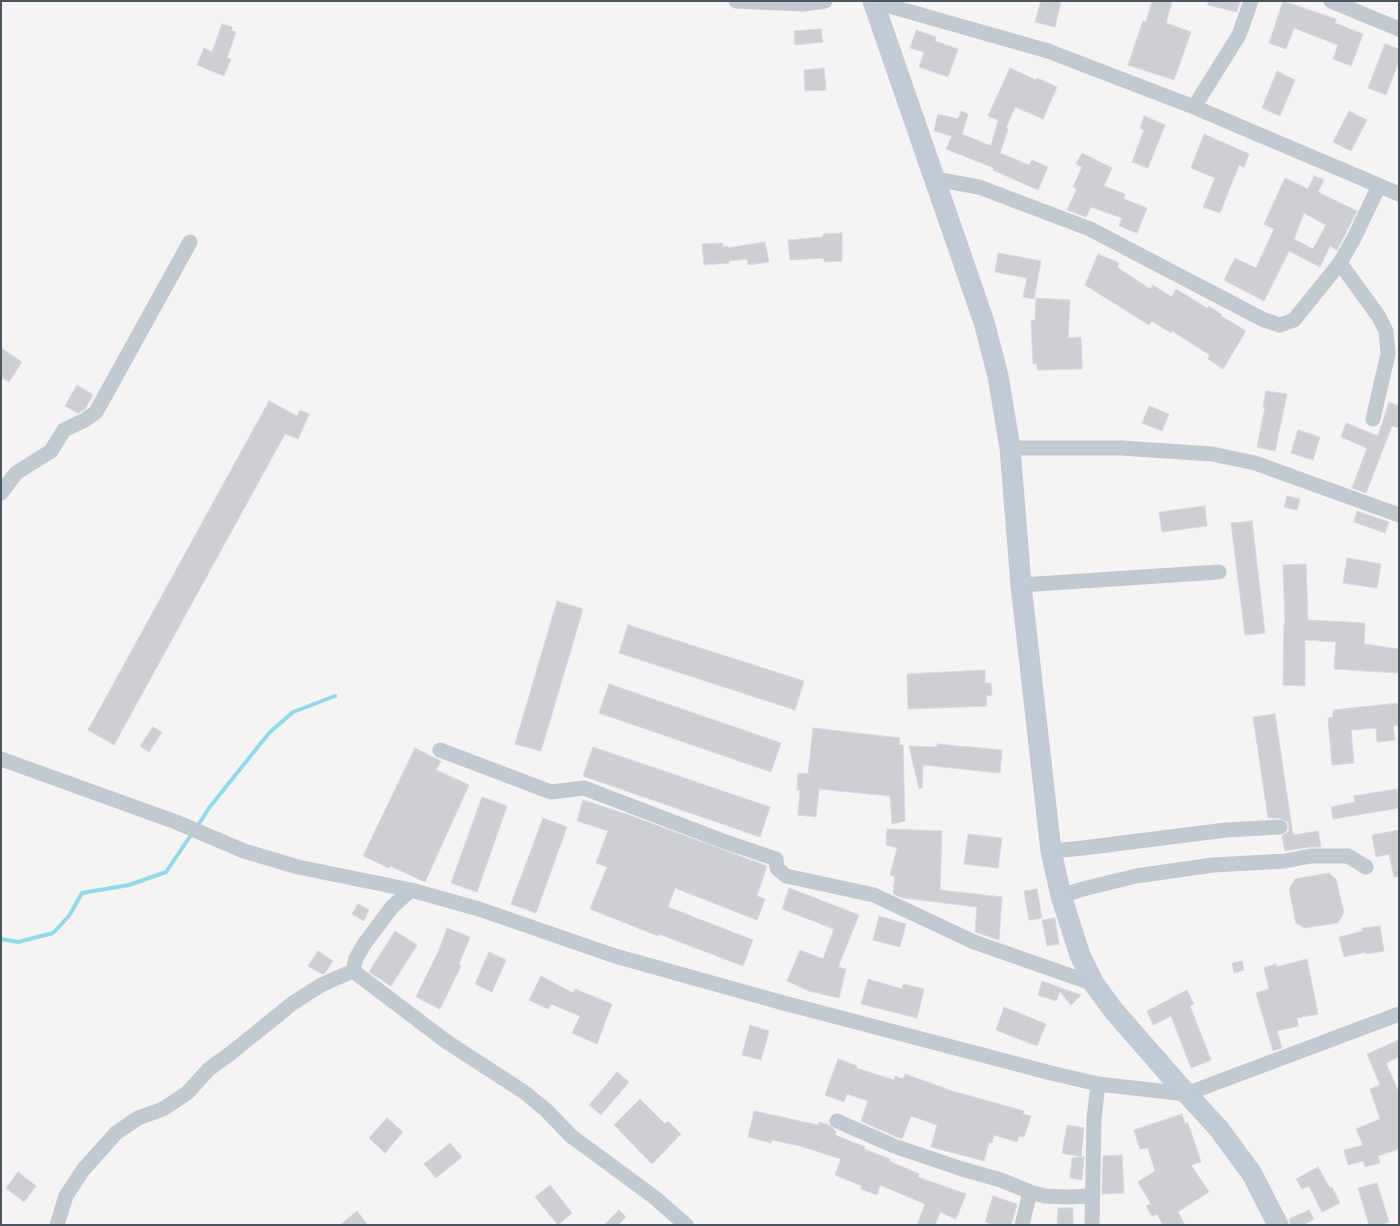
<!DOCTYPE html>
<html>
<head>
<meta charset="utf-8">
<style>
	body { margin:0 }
	#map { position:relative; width:1400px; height:1226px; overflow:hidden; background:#f5f3f3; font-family:Manrope,sans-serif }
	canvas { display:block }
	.frame { position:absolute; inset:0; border:2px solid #4a5660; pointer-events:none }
</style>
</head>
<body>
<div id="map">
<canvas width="1400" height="1226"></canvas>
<div class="frame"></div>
</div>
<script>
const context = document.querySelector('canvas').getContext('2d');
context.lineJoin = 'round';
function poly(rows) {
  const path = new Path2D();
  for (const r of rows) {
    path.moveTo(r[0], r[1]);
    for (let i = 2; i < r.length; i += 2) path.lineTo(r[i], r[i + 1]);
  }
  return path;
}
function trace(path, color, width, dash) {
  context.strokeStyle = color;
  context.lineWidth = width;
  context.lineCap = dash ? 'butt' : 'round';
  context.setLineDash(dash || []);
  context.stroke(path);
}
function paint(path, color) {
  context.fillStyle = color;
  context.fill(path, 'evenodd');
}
trace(poly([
	[197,827,209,808,269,733,293,712,335,696],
	[1,939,18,942,53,933,69,916,82,893,129,885,166,872,193,832]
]), '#92d9eb', 4);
const building = poly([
	[1041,1,1061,1,1055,27,1035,22,1041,1],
	[1152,1,1172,1,1166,23,1191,32,1174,80,1128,65,1143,21,1146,22,1152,1],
	[1208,1,1240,1,1237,12,1208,5,1208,1],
	[1283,1,1336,19,1335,23,1363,34,1351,66,1333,59,1338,45,1294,28,1286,49,1269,43,1283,1],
	[222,24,232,27,232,31,236,32,227,58,231,59,224,76,197,65,204,48,212,52,222,24],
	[821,29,823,42,795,45,794,31,821,29],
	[916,30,936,37,935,41,958,49,948,77,919,67,924,52,910,48,916,30],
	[1385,44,1399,49,1399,61,1386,95,1368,88,1385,44],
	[824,68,826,90,805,91,804,70,824,68],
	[1010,68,1036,80,1037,78,1057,87,1043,119,1015,107,1006,128,1008,129,1000,153,1029,165,1032,160,1048,167,1038,190,993,170,994,168,946,149,952,136,934,131,938,114,958,119,961,111,968,114,962,134,991,146,998,120,988,116,1010,68],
	[1277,71,1295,80,1280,116,1262,108,1277,71],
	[1349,111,1367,120,1351,151,1333,142,1349,111],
	[1144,116,1165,125,1148,168,1132,162,1144,130,1140,128,1144,116],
	[1204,134,1249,154,1244,167,1239,165,1220,213,1203,207,1215,178,1191,168,1204,134],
	[1082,153,1112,168,1104,186,1125,194,1124,199,1147,208,1137,233,1119,226,1122,218,1091,207,1086,217,1067,210,1077,189,1073,187,1082,167,1076,164,1082,153],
	[1314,176,1324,180,1318,192,1357,211,1337,250,1330,246,1320,267,1289,251,1264,301,1224,280,1235,258,1256,268,1274,229,1264,224,1285,178,1308,189,1314,176],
	[1304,213,1326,225,1313,249,1294,239,1304,213],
	[842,233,842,261,824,262,824,258,790,260,788,240,823,237,823,234,842,233],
	[765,242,769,262,748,265,747,259,729,261,729,263,704,265,702,244,722,243,723,247,728,246,728,248,765,242],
	[998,253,1041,261,1034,299,1023,297,1027,278,995,272,998,253],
	[1098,254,1119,263,1117,267,1150,289,1153,285,1172,297,1176,289,1207,308,1209,306,1222,315,1221,316,1246,331,1223,369,1208,359,1210,355,1172,331,1171,333,1152,321,1149,325,1085,285,1098,254],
	[1036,298,1070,300,1068,338,1081,337,1082,369,1037,370,1037,364,1033,364,1031,321,1035,320,1036,298],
	[1,348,22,362,9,382,1,377,1,348],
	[77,385,93,395,85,409,78,413,65,406,77,385],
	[1266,391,1287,394,1275,451,1257,447,1265,407,1263,407,1266,391],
	[269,401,297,416,300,410,309,414,298,439,285,434,114,745,88,730,269,401],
	[1389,402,1399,406,1399,428,1392,426,1366,493,1352,488,1367,448,1341,437,1346,423,1378,436,1389,402],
	[1149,406,1169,414,1162,431,1142,423,1149,406],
	[1298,430,1320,437,1313,460,1291,453,1298,430],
	[1287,496,1300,499,1297,510,1284,507,1287,496],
	[1205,506,1207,526,1162,532,1159,512,1205,506],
	[1357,511,1389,522,1385,533,1354,522,1357,511],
	[1252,521,1265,633,1245,635,1231,523,1252,521],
	[1347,558,1381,564,1377,588,1343,583,1347,558],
	[1306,564,1308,620,1365,623,1364,644,1399,649,1399,673,1334,669,1336,642,1305,640,1305,686,1283,685,1284,624,1285,624,1283,565,1306,564],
	[557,601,583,609,541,751,515,744,557,601],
	[628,625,804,681,795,710,619,653,628,625],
	[985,670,985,683,991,683,992,695,986,696,987,706,908,709,907,674,985,670],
	[609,684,781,743,771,772,599,713,609,684],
	[1399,703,1399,725,1393,726,1395,740,1377,742,1376,728,1351,730,1354,763,1332,765,1328,718,1333,717,1333,710,1399,703],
	[1275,714,1293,835,1318,831,1321,847,1309,847,1285,851,1282,836,1289,831,1288,822,1280,818,1268,818,1253,717,1275,714],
	[153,727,162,732,149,752,140,746,153,727],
	[813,728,900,738,899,745,903,745,905,821,892,824,890,796,819,789,816,817,798,815,800,790,797,790,798,773,808,774,813,728],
	[937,744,1002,750,1000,773,923,765,922,788,919,789,909,746,937,747,937,744],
	[593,747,770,807,760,837,583,776,593,747],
	[415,748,441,761,436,770,469,785,425,882,390,866,389,868,363,856,415,748],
	[1397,789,1399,808,1333,819,1331,807,1355,802,1354,796,1397,789],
	[482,797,507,806,477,892,451,883,482,797],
	[583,800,626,814,767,866,757,896,765,899,757,920,675,888,668,907,753,940,743,966,659,934,658,936,590,909,607,867,596,863,608,831,577,821,583,800],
	[543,818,567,827,536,913,511,904,543,818],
	[887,829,942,831,940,890,1002,897,999,940,975,932,977,907,903,898,893,894,895,876,890,875,897,848,886,845,887,829],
	[1399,830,1399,877,1394,877,1389,854,1376,857,1372,835,1399,830],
	[968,834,1002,838,998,868,964,864,968,834],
	[1329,873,1336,879,1344,913,1338,923,1304,928,1296,923,1289,889,1295,879,1329,873],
	[789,888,859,915,838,967,846,969,839,998,809,991,787,981,800,950,823,959,834,929,782,909,789,888],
	[1037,889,1042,918,1029,920,1024,891,1037,889],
	[358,904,369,910,364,921,352,914,358,904],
	[879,916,906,924,900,947,873,940,879,916],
	[1055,918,1059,944,1047,946,1042,920,1055,918],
	[1380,926,1384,951,1366,954,1366,952,1344,957,1339,937,1363,931,1362,928,1380,926],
	[447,928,470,937,459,964,461,966,440,1009,416,997,439,950,447,928],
	[395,931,417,945,391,986,369,972,395,931],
	[318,951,333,961,325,973,322,974,308,966,318,951],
	[489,952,506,960,492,992,475,984,489,952],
	[1307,959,1318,1014,1297,1018,1298,1026,1277,1031,1282,1048,1273,1051,1256,993,1269,989,1264,968,1276,964,1276,967,1307,959],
	[1242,961,1244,970,1234,973,1232,963,1242,961],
	[541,976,573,993,575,989,612,1004,597,1044,572,1033,580,1016,551,1004,548,1009,529,1000,541,976],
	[868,979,902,989,903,984,924,989,917,1018,861,1004,868,979],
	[1042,981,1061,988,1081,995,1071,1005,1060,992,1056,1001,1038,995,1042,981],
	[1187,990,1194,1004,1190,1006,1211,1060,1191,1068,1171,1016,1153,1025,1147,1011,1187,990],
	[1004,1007,1046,1024,1037,1046,996,1030,1004,1007],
	[750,1025,769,1031,761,1060,742,1055,750,1025],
	[1399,1040,1399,1057,1386,1063,1399,1093,1399,1149,1378,1156,1380,1163,1365,1167,1363,1161,1348,1165,1344,1150,1363,1145,1356,1129,1380,1119,1370,1089,1380,1085,1367,1054,1399,1040],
	[838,1059,857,1066,856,1068,894,1080,895,1076,903,1079,905,1074,952,1091,1024,1111,1023,1114,1031,1116,1024,1137,1019,1136,1017,1142,994,1135,992,1143,989,1142,984,1161,931,1147,937,1125,911,1116,902,1139,897,1137,861,1121,868,1101,847,1094,844,1102,825,1095,838,1059],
	[617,1072,629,1082,601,1115,589,1105,617,1072],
	[640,1099,665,1124,668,1121,681,1134,652,1164,614,1125,640,1099],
	[754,1111,818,1125,819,1122,829,1125,836,1131,835,1135,865,1147,864,1149,890,1159,889,1161,919,1174,918,1177,966,1194,956,1219,940,1212,935,1225,917,1225,925,1204,880,1185,877,1195,861,1189,862,1186,835,1175,841,1159,800,1146,772,1140,771,1143,748,1137,754,1111],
	[1182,1114,1185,1124,1188,1123,1201,1162,1191,1165,1209,1192,1178,1212,1185,1225,1163,1225,1157,1214,1152,1216,1146,1206,1151,1204,1138,1182,1155,1171,1148,1148,1140,1149,1134,1130,1182,1114],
	[387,1118,403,1132,385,1153,369,1138,387,1118],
	[1067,1125,1084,1128,1081,1157,1062,1153,1067,1125],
	[450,1143,462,1157,436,1178,424,1164,450,1143],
	[1122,1155,1124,1193,1102,1194,1103,1156,1122,1155],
	[1084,1157,1082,1180,1070,1178,1072,1158,1084,1157],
	[1318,1167,1330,1188,1332,1187,1340,1203,1322,1212,1309,1186,1302,1189,1296,1179,1318,1167],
	[18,1172,36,1186,24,1202,6,1188,18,1172],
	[1377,1183,1389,1222,1379,1225,1369,1225,1358,1188,1377,1183],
	[550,1185,572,1213,558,1225,535,1197,550,1185],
	[993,1196,1017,1204,1011,1225,994,1225,985,1222,993,1196],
	[1058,1208,1073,1208,1073,1225,1057,1225,1058,1208],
	[619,1210,626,1217,618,1225,604,1225,619,1210],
	[1309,1210,1314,1219,1303,1225,1290,1225,1289,1219,1309,1210],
	[357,1211,368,1225,340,1225,357,1211]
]);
paint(building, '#cdcfd4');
trace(building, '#d7d9dd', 1);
trace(poly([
	[736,1,803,4,825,1],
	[872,1,1048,51,1194,107,1399,194],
	[1331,1,1399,29],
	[1194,107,1239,35,1251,1],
	[935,179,979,187,1090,229,1264,320,1280,325,1294,320,1340,263,1354,238,1379,186],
	[1340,263,1379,317,1386,331,1388,354,1373,419],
	[1010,448,1121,448,1212,454,1255,463,1399,515],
	[1,493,16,473,51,451,64,430,85,420,96,412,190,242],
	[1021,585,1219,572],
	[440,750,551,792,584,788,723,841,776,859,777,868,786,876,874,895,974,942,1094,984],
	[1,759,176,822,244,851,298,867,411,890,479,909,615,956,780,1002,1051,1073,1098,1084,1186,1094,1399,1014],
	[1051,851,1083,848,1226,830,1280,827],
	[411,890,392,907,365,943,356,958,353,971,447,1042,524,1092,546,1110,571,1136,654,1197,686,1225],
	[1061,896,1083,889,1136,876,1213,865,1285,861,1311,856,1348,856,1366,867],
	[837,1121,894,1146,962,1169,1001,1180,1030,1192,1045,1196,1067,1197,1091,1196],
	[57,1225,66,1196,83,1170,116,1133,138,1118,163,1109,187,1093,209,1069,231,1053,293,1003,321,985,353,971],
	[1022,1225,1030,1192],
	[1092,1225,1094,1119,1098,1084]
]), '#c1cad1', 15);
trace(poly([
	[873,1,984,322,998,376,1010,448,1021,585,1051,851,1061,896,1080,955,1094,984,1114,1011,1176,1082,1219,1129,1252,1174,1278,1225]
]), '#c1cbd5', 21);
</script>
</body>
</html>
